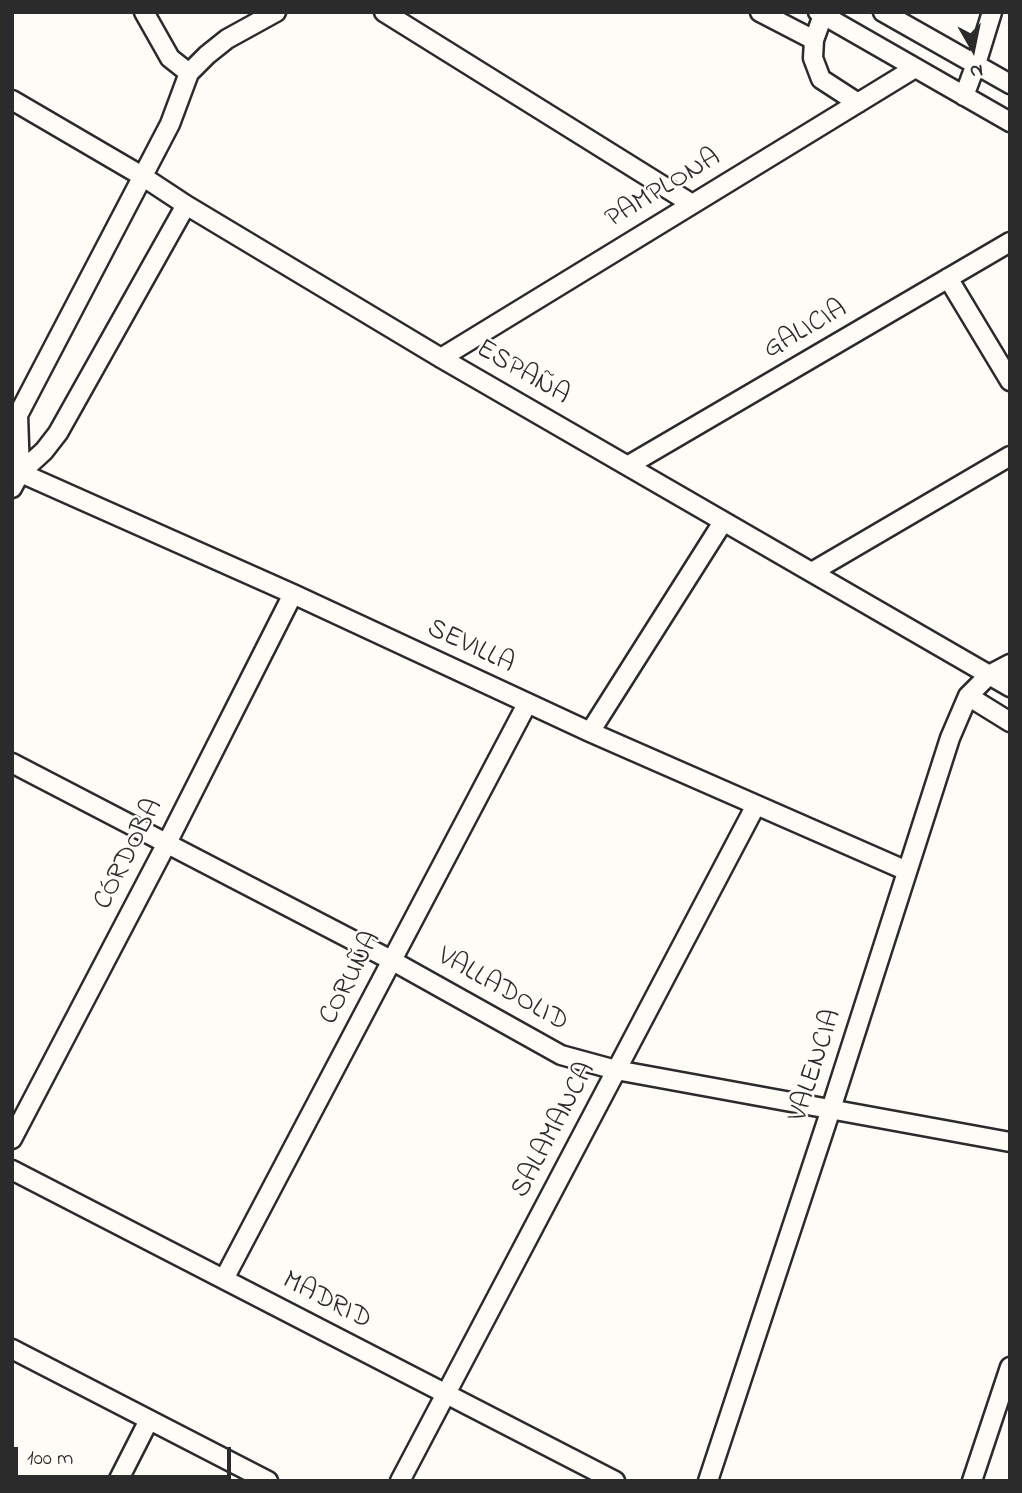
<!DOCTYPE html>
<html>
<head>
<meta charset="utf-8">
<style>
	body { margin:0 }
	#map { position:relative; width:1022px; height:1493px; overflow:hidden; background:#fdfcf7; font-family:"Indie Flower",sans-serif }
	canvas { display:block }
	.frame { position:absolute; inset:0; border:14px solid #2b2b2b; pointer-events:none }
	.north { position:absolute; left:938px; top:14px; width:70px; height:70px; -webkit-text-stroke:5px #fdfcf7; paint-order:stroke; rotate:171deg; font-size:19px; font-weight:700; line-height:28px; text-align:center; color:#2b2b2b }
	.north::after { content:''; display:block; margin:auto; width:24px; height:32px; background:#2b2b2b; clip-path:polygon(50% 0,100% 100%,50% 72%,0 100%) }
	.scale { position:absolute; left:14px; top:1447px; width:217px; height:32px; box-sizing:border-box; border:4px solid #2b2b2b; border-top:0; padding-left:9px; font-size:21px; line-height:24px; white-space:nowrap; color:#2b2b2b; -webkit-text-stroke:5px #fdfcf7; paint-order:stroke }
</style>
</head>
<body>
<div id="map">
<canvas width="1022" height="1493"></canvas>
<div class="frame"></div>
<div class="north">N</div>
<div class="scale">100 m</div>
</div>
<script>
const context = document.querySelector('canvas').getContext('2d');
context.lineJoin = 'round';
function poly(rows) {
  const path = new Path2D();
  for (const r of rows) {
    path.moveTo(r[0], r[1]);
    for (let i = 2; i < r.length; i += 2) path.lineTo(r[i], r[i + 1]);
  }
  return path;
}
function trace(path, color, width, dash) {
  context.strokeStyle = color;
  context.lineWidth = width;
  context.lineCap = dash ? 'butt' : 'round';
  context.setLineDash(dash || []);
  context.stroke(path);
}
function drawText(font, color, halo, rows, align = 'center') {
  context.font = font + ' "Indie Flower",sans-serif';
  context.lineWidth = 5;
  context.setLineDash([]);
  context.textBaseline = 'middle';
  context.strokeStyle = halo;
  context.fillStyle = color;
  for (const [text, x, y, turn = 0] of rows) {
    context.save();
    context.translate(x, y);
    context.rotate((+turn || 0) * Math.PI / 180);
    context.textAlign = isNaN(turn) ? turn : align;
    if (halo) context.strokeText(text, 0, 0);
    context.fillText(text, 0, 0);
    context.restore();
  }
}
const minor = poly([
	[144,12,170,58,189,73],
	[384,12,692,204],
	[760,12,814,40],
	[818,12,1010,122],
	[883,12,1010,84],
	[823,15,814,40,813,58,821,79,858,103],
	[964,96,976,64,992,12],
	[12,100,142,176,186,205,441,358,1010,687],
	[948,278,1010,381],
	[441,358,915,68],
	[629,465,1010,242],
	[12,469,293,594,590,732,907,871],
	[20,473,44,451,58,433,186,205],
	[12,488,20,473,18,415,170,124,189,73,207,55,227,39,276,12],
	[812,572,1010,456],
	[968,696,1010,722],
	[590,732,723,522],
	[12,763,391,960,561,1055,616,1070,1010,1142],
	[12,1139,167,843,293,594],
	[12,1170,615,1481],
	[224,1279,527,704],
	[12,1349,268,1481],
	[118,1481,149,1420],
	[400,1481,756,805],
	[708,1481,831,1109,950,738,968,696,989,675,1010,664],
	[972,1481,1010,1367]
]);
trace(minor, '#2b2b2b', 23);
trace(minor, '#fdfcf7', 18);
drawText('28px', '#2b2b2b', '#fdfcf7', [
	["PAMPLONA",664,190,-31],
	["GALICIA",806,331,-30],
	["ESPAÑA",522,374,30],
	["SEVILLA",470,648,25],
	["CÓRDOBA",130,855,-63],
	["CORUÑA",352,979,-62],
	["VALLADOLID",502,991,29],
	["VALENCIA",817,1066,-72],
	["SALAMANCA",555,1131,-62],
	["MADRID",326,1302,27]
]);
</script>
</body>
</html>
